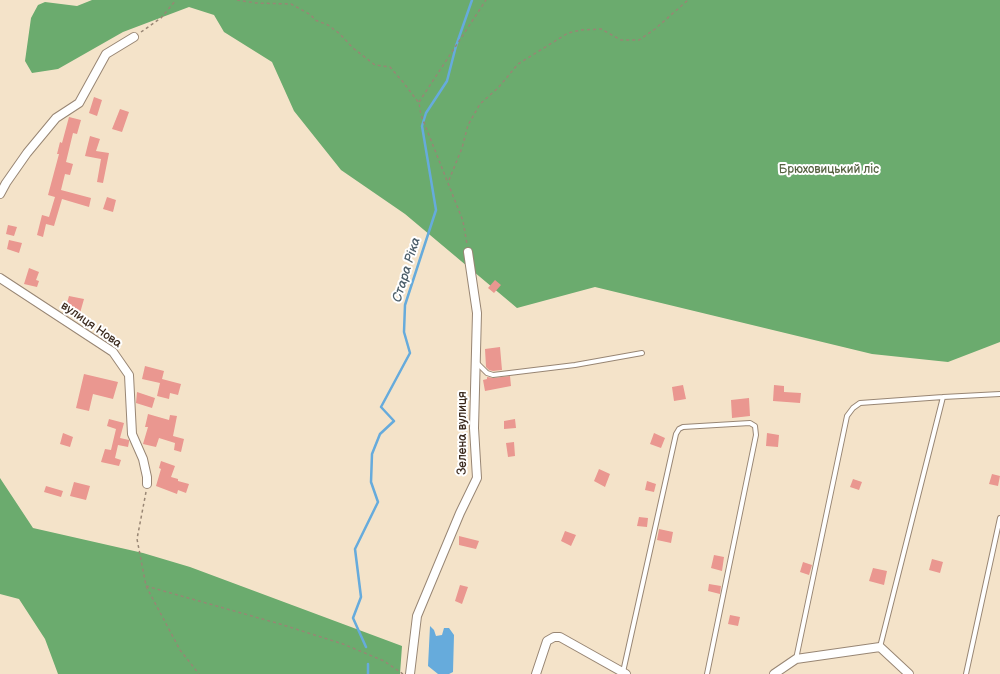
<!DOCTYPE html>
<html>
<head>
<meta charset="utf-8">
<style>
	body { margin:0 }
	canvas { display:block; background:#f4e3c9 }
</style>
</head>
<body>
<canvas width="1000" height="674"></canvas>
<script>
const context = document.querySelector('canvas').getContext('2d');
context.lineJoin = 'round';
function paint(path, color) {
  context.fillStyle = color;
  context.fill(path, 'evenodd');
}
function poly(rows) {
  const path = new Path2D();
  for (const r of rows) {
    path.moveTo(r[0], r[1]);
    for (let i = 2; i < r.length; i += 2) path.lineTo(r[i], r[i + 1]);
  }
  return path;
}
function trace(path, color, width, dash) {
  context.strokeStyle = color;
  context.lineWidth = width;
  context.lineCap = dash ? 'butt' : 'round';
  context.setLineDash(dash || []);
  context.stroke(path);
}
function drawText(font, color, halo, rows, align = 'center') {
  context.font = font + ' "Balsamiq Sans",sans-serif';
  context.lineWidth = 4;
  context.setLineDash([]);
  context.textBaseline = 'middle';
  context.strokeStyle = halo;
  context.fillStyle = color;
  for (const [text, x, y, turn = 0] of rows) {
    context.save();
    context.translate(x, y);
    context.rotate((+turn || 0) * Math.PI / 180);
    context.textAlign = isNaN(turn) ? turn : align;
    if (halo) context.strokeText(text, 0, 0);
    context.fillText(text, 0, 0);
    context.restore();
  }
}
paint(poly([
	[92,0,1000,0,1000,342,948,362,872,354,595,287,517,308,405,214,341,170,294,111,272,62,224,32,214,15,189,7,123,32,58,69,32,73,25,61,31,18,38,5,45,2,77,6],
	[0,478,33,528,143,553,190,567,402,646,400,674,58,674,45,639,19,599,0,594]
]), '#6bab6e');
paint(poly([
	[430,626,434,630,436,636,442,635,444,628,449,628,454,635,453,672,449,674,438,674,428,666]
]), '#66abdc');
trace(poly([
	[366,647,353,618,361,597,355,549,378,502,371,482,372,454,380,434,394,421,381,407,410,353,404,332,405,305,436,210,422,126,426,113,447,81,456,46,472,0],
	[368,664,368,674]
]), '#66abdc', 2.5);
paint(poly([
	[94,97,102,100,97,116,89,113],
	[120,109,129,112,122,132,112,129],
	[69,117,81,120,77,134,73,133,66,162,73,164,70,175,65,174,61,190,91,198,89,207,62,199,54,226,46,224,43,237,37,235,42,215,49,217,55,197,48,195,59,154,57,154,60,142,62,143],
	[90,136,100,139,96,151,109,153,103,183,97,182,101,159,85,156],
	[107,197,116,200,113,212,103,209],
	[8,225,17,227,14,236,6,234],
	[9,240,22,243,19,253,7,249],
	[29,268,39,272,36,280,39,281,37,287,24,284],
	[495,280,501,285,494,293,488,288],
	[69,296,84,299,80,313,65,310],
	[500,347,502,370,493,371,489,370,486,367,485,349],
	[145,366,164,371,162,379,181,384,178,395,170,393,169,399,157,396,160,383,142,379],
	[84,374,118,382,113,399,93,394,89,411,76,408],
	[510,376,511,386,485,391,483,380,487,379,487,377,493,378],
	[683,385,686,399,674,401,672,387],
	[774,385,784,386,784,392,801,393,800,403,773,401],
	[137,392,155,398,152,408,136,403],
	[749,398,750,416,732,418,731,400],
	[148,414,169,420,170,415,177,416,173,436,184,439,181,452,174,450,175,443,159,438,156,447,143,444,148,427,145,427],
	[109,419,124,423,120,438,129,440,129,442,128,447,118,445,115,458,121,460,119,466,101,462,105,449,111,450,116,429,107,426],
	[515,419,516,428,504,429,504,421],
	[63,433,73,437,70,447,60,444],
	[654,433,665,438,661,448,650,444],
	[767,433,779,435,778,447,766,446],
	[514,442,515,456,508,457,506,443],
	[161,461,175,466,171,477,178,479,178,481,189,484,186,493,178,490,177,494,156,486,161,469,159,468],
	[599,469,610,474,605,487,594,481],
	[992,474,1000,476,998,486,989,484],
	[853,479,862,482,859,490,850,487],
	[647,481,656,484,654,492,645,490],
	[74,482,90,486,86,500,70,496],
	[46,486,63,491,61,497,44,492],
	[639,517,648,518,647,527,637,526],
	[659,529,673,532,671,543,657,540],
	[565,531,576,535,571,546,561,541],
	[459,536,479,541,476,549,459,545],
	[714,555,724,557,722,571,711,568],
	[932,559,943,562,940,573,929,570],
	[803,562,812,565,809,575,800,572],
	[873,568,887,571,884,585,869,581],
	[709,584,721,586,720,594,708,591],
	[460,585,468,587,462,604,455,601],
	[730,615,740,617,738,626,728,624]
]), '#ea9790');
const lane = poly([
	[477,363,487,373,493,375,575,365,642,353],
	[880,647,943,397],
	[796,659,847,416,853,408,860,403,943,397,1000,394],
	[623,672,676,434,679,429,683,427,750,423,755,426,756,435,707,674],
	[966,674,1000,518]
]);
const street = poly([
	[0,194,6,183,27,153,56,118,79,103,106,54,134,37],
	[0,278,113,352,129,375,132,434,143,459,147,477,147,484],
	[410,674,417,616,460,513,477,478,474,428,477,313,468,252],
	[536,674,547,641,554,637,560,637,626,674],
	[774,674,796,659,880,647,909,674]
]);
trace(lane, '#988674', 6);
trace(street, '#988674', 10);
trace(poly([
	[237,0,256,3,291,4,311,15,315,20,328,25,340,34,353,48,375,65,390,67,403,82,419,103,421,115,463,221,467,244],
	[141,32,161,18,176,0],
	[419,102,486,0],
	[449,180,462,148,468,125,480,104,498,88,518,64,568,33,581,30,601,29,621,40,639,40,655,29,688,0],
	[146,492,137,539,146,586,180,650,199,674],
	[146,586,280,624,343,644,384,661,403,674]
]), '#988674', 1.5, [3, 3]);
trace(lane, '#fff', 4);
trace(street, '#fff', 8);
drawText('12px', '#556140', '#fff', [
	["Брюховицький ліс",829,170]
]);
drawText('12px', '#3b2a1e', '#fff', [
	["вулиця Нова",91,325,35],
	["Зелена вулиця",463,433,-90]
]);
drawText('italic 13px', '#4c5e6a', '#fff', [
	["Стара Ріка",407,270,-73]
]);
</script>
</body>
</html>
